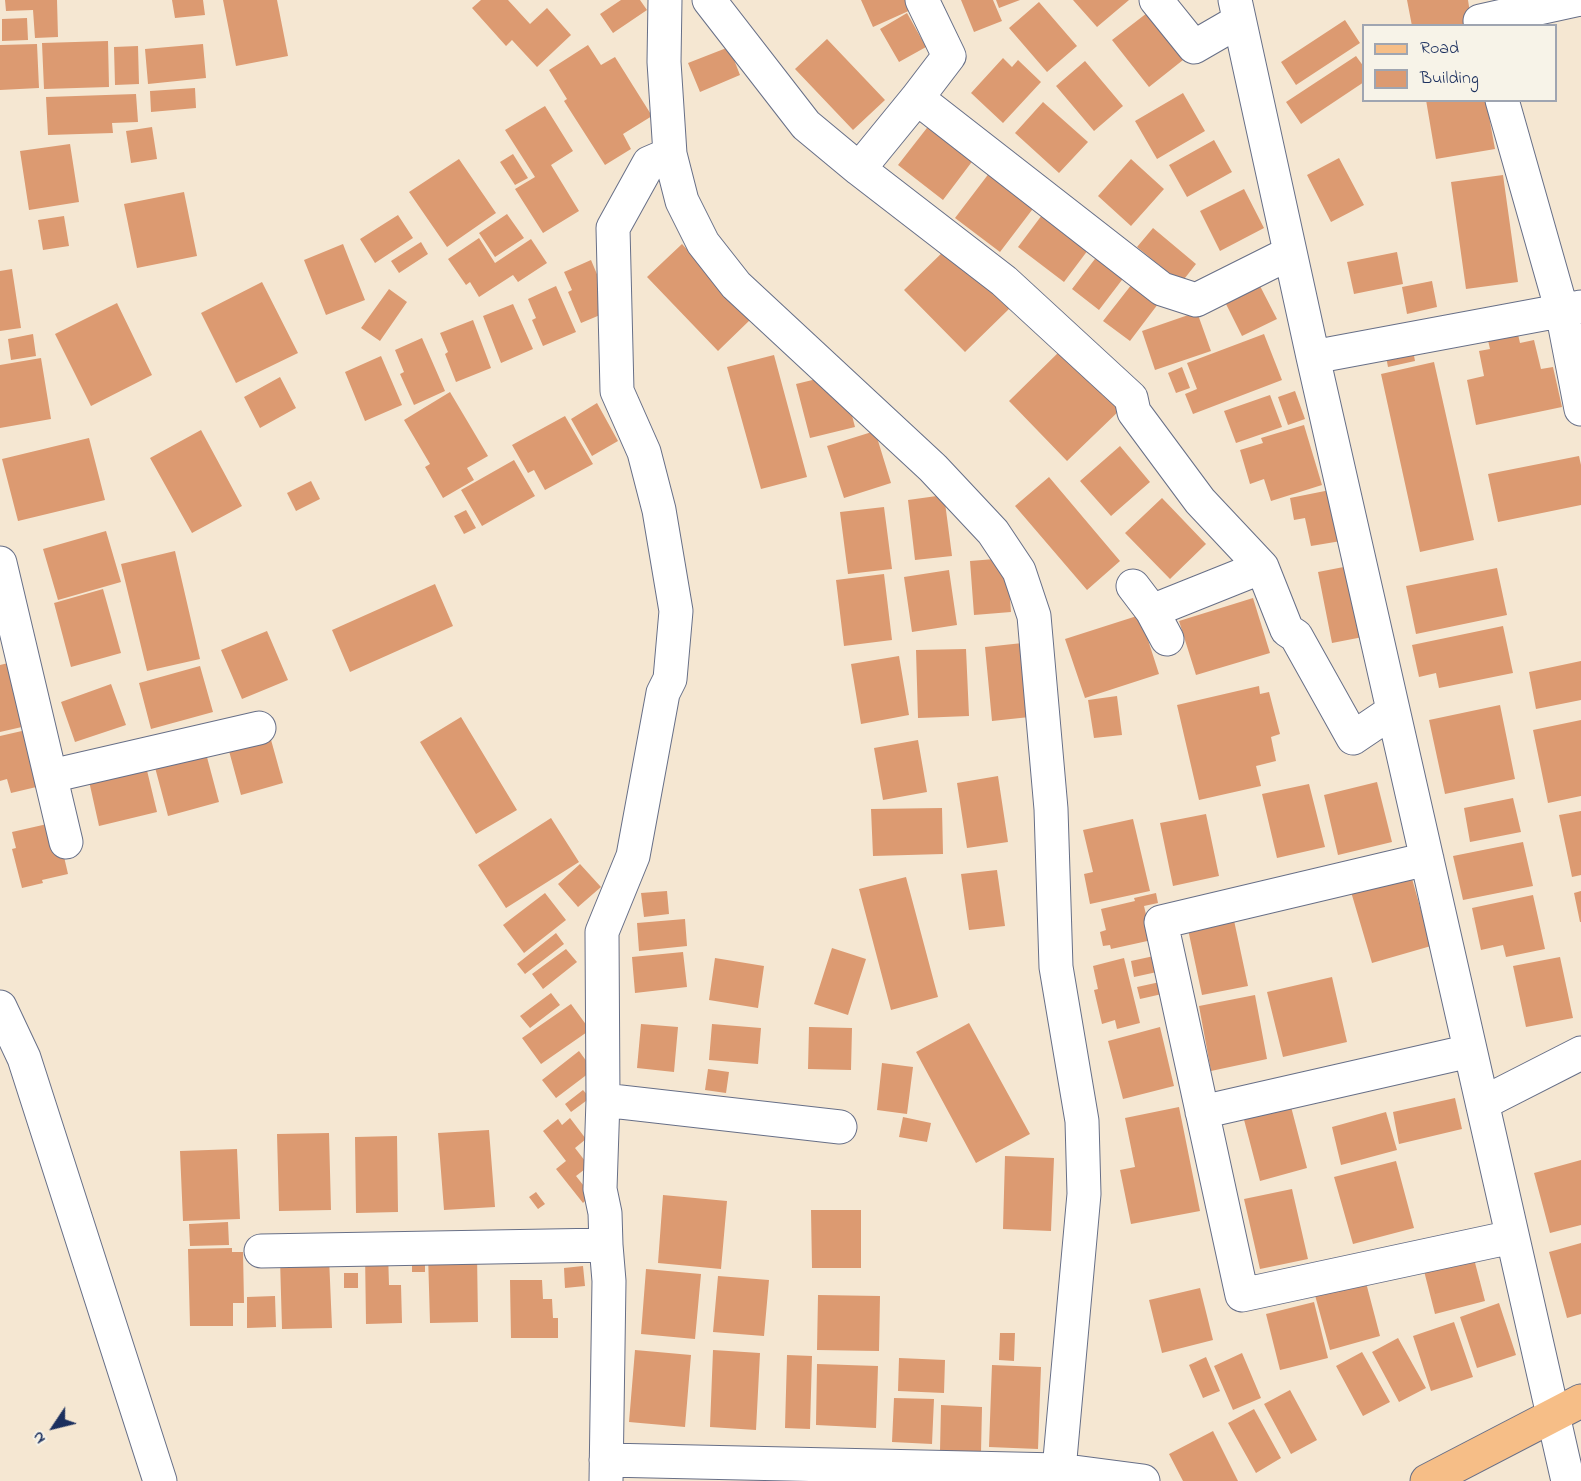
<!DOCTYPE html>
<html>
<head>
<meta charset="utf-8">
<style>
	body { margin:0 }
	#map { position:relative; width:1581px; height:1481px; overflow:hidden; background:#f5e7d2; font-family:"Indie Flower",sans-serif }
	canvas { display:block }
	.legend { position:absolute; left:1362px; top:24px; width:195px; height:78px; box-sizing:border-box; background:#f7f3e8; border:2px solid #9fa5b1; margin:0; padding:8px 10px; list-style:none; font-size:18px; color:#1b2f5e }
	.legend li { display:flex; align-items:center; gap:12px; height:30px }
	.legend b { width:30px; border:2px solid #9fa5b1 }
	.north { position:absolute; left:24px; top:1397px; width:60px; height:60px; -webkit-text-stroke:4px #f7f3e8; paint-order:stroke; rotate:235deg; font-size:16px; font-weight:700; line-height:24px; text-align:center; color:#1b2f5e }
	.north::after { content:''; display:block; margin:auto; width:21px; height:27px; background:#1b2f5e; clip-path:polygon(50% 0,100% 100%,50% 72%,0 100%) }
</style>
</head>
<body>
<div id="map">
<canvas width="1581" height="1481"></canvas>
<ul class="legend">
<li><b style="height:8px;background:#f6be87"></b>Road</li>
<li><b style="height:16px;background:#dc9a71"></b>Building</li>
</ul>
<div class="north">N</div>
</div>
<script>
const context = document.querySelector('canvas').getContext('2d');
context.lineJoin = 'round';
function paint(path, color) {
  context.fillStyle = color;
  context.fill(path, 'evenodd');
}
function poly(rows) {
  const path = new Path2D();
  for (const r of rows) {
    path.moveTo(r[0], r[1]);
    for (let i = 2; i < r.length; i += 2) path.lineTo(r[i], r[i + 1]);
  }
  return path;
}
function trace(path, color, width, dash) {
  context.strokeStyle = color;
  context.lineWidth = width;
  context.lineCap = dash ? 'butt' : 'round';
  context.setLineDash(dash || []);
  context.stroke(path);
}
paint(poly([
	[5,0,57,0,58,37,35,38,33,10,6,11],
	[172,0,203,0,205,15,175,18],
	[223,0,277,0,288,56,236,66],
	[481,0,508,0,530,24,547,8,571,35,537,67,512,40,506,46,472,8],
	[621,0,640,0,647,10,613,33,600,14],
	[861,0,909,0,913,9,873,27],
	[961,0,993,0,1002,21,974,32],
	[996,0,1020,0,999,8],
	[1073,0,1129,0,1097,27],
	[1407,0,1468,0,1472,26,1412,26],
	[1039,2,1077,46,1047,72,1009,28],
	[907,13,926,47,899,62,880,29],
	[1147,13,1183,60,1149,87,1112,40],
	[27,18,28,40,2,41,2,19],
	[1345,20,1360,43,1296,85,1281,62],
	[827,39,885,100,853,130,795,69],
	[108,41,109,87,44,89,42,43],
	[37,44,39,88,0,90,0,45],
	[203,44,206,78,148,84,145,49],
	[588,45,601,65,615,57,652,116,623,134,631,149,605,165,564,101,567,99,549,70],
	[138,46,139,84,115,85,114,47],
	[729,47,740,75,700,92,688,63],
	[1356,56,1364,67,1364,82,1301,124,1286,102],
	[1003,58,1012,67,1018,60,1041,82,1003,123,971,93],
	[1085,61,1123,106,1094,131,1056,86],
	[195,88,196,108,151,112,150,91],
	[1183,93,1205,131,1157,159,1135,121],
	[136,94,138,122,112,123,113,133,48,135,46,97],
	[1426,100,1486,100,1495,149,1436,159],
	[1043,102,1088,142,1059,173,1015,133],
	[545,106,573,151,551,165,579,211,543,233,515,189,535,177,505,130],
	[930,124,974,159,943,200,898,165],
	[152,127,157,159,131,163,126,131],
	[1214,140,1232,172,1187,197,1169,165],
	[70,144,79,202,29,210,20,151],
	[513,154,528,178,515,185,500,162],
	[1339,158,1364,205,1331,222,1307,175],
	[459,159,496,213,447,247,409,192],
	[1131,159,1164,189,1131,226,1098,196],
	[990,172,1035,206,1000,252,955,218],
	[1503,175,1518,282,1466,289,1451,182],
	[1244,189,1264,228,1220,251,1200,211],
	[184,192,197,256,137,268,124,204],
	[1048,207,1094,242,1064,282,1018,247],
	[507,214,524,238,495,257,479,233],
	[398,215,413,238,375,263,360,239],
	[64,216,69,246,43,250,38,220],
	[1153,228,1196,264,1181,283,1137,247],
	[479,238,495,263,531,239,547,263,518,282,513,275,479,297,470,282,466,285,448,259],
	[421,242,428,254,399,273,391,261],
	[343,244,365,300,326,315,304,260],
	[682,244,752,318,718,351,647,277],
	[950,245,1011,307,965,352,904,290],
	[1101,251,1128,272,1099,310,1072,289],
	[1397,252,1403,284,1354,294,1347,262],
	[591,260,612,310,581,323,568,292,572,290,564,272],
	[12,269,21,328,0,331,0,271],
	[1432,281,1437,307,1407,314,1402,287],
	[262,282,298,353,236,383,201,313],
	[1132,284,1158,304,1130,341,1103,321],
	[556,286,576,332,543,346,532,320,536,318,528,299],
	[1260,286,1277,319,1242,336,1225,302],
	[389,289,407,302,380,341,361,328],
	[117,303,152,375,91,406,55,334],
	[513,304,533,349,501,363,483,316],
	[1197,312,1211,351,1155,370,1142,331],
	[473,320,491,368,456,382,445,354,448,352,440,333],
	[1517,330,1520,343,1534,340,1541,369,1553,367,1562,407,1476,425,1467,380,1484,376,1479,351,1490,349,1487,336],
	[33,334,36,356,11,360,8,339],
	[1264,334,1282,380,1193,414,1185,394,1197,389,1187,363],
	[422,338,445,391,414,405,400,374,404,372,395,350],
	[1412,345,1415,361,1388,367,1385,351],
	[1063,348,1122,408,1067,461,1009,401],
	[774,355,807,477,761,489,727,367],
	[381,356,402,405,365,421,345,372],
	[41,358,51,419,0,428,0,365],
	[1434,362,1474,540,1420,552,1381,374],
	[1182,367,1190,388,1176,393,1168,373],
	[841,373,855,427,810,438,796,384],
	[280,377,296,408,260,428,244,397],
	[1295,391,1305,419,1288,425,1278,397],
	[450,392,488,456,467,468,474,480,443,498,425,467,430,464,404,420],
	[1270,395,1282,427,1236,443,1224,411],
	[597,403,618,441,592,456,571,419],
	[565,416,593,464,545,490,534,470,528,473,512,445],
	[1304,425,1322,485,1271,501,1264,479,1250,484,1240,450,1263,443,1261,438],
	[201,430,242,506,192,533,150,458],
	[875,431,891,483,844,498,827,446],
	[89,438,105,500,18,521,2,459],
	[1120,446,1150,482,1111,516,1080,481],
	[1579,456,1581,465,1581,505,1498,522,1488,474],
	[514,460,535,496,482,526,461,490],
	[1049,477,1120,561,1087,590,1015,506],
	[311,481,320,499,296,511,287,493],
	[1330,490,1341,541,1311,546,1305,518,1294,520,1290,498],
	[944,495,952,556,915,560,908,500],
	[1162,498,1206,544,1170,579,1125,533],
	[884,507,892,569,848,574,840,512],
	[466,510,476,528,464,534,454,516],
	[106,531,121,582,58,600,43,549],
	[175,551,200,659,147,671,121,564],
	[1007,558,1011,612,974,615,970,561],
	[1354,565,1368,636,1332,643,1318,572],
	[1497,568,1507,615,1416,634,1406,586],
	[949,570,957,625,912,632,904,577],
	[884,574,892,640,844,646,836,580],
	[435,584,453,626,350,672,332,630],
	[103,589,121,653,71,667,54,603],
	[1253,598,1270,653,1196,675,1179,621],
	[1140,615,1159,674,1085,698,1065,639],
	[1503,626,1513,673,1439,688,1436,673,1419,677,1412,645],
	[267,631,288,680,242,699,221,650],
	[1032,642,1039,716,992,721,985,647],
	[966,649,969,716,918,718,916,650],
	[899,656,909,715,861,724,851,664],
	[21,660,35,724,0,732,0,665],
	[1581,661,1581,700,1536,709,1529,672],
	[200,666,213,712,151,729,139,683],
	[111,684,126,725,75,742,61,702],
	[1259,686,1260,694,1269,692,1280,734,1271,737,1276,761,1256,766,1261,786,1199,800,1177,705],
	[1117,696,1122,735,1094,738,1088,700],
	[1500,705,1515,779,1445,794,1429,720],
	[461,717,517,810,476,834,420,742],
	[1581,720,1581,796,1548,803,1533,730],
	[35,728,49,784,11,793,7,779,0,781,0,736],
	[268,729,283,783,241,795,226,740],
	[918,740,927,792,883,800,874,748],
	[204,746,219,802,168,816,153,760],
	[144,758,157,812,99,826,87,772],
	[998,776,1008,842,967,848,957,783],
	[1377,782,1392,842,1338,855,1324,795],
	[1309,784,1325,847,1277,858,1262,794],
	[1513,798,1521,832,1470,842,1464,808],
	[942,808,943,854,873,856,871,809],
	[1581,811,1581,875,1572,877,1559,815],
	[1206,814,1219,876,1173,886,1160,823],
	[551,818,579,862,506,908,478,865],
	[1133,819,1150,891,1090,904,1084,874,1093,872,1083,830],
	[56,822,68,874,42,880,43,883,22,888,12,849,16,848,12,832],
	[1523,842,1533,886,1463,900,1453,856],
	[580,864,601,887,578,907,558,884],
	[1409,868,1431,946,1372,963,1349,885],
	[997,870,1005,926,969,930,961,874],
	[906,877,938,997,891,1010,859,889],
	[667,891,669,914,644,917,641,893],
	[1581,891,1581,922,1580,922,1574,893],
	[545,893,566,920,524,953,503,925],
	[1156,893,1158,903,1144,906,1152,940,1111,949,1110,945,1103,946,1100,932,1106,930,1101,909,1135,901,1134,898],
	[1533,895,1545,949,1506,957,1503,945,1481,950,1472,908],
	[1232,911,1248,986,1202,995,1186,920],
	[685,919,687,946,639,951,637,923],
	[556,933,564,944,525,974,517,964],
	[832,948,866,959,848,1015,814,1004],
	[566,949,577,962,543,989,532,974],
	[683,952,687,987,635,993,632,957],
	[1154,956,1157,972,1134,977,1131,961],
	[1560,957,1573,1018,1526,1027,1513,966],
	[715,958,764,966,758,1008,709,1000],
	[1124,958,1140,1023,1117,1029,1115,1020,1102,1024,1094,990,1098,989,1093,966],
	[1332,977,1347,1042,1283,1057,1267,992],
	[1160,982,1162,994,1140,999,1137,987],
	[551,993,560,1005,530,1028,520,1016],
	[1255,995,1267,1059,1211,1071,1199,1006],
	[571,1004,590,1030,541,1064,522,1038],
	[969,1023,1030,1134,976,1163,916,1052],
	[641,1024,678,1027,674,1072,637,1068],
	[712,1024,761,1028,758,1064,709,1060],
	[809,1027,852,1028,851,1070,808,1069],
	[1160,1027,1174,1086,1123,1099,1108,1041],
	[579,1051,593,1070,556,1098,542,1080],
	[882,1063,913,1067,907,1114,877,1110],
	[708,1069,729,1072,726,1093,705,1090],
	[583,1090,590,1098,571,1112,565,1104],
	[1455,1098,1462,1129,1399,1144,1393,1112],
	[1289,1099,1307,1168,1260,1181,1242,1112],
	[1179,1107,1200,1211,1131,1224,1120,1170,1135,1167,1125,1118],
	[1386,1112,1397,1150,1341,1165,1332,1127],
	[903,1117,931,1123,927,1142,899,1137],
	[570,1118,586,1139,575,1148,589,1166,576,1176,591,1195,583,1203,556,1169,566,1161,543,1131,558,1119,562,1125],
	[489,1130,495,1207,444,1210,438,1133],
	[329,1133,331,1210,279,1211,277,1134],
	[397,1136,398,1212,356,1213,355,1137],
	[237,1149,240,1219,183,1221,180,1151],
	[1005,1156,1054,1158,1051,1231,1003,1229],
	[1581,1160,1581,1225,1550,1233,1534,1173],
	[1396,1161,1414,1228,1353,1244,1334,1177],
	[1292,1189,1308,1259,1260,1269,1244,1199],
	[536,1192,545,1204,538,1209,529,1197],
	[663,1195,727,1201,721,1269,658,1263],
	[811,1210,861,1210,861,1268,812,1268],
	[228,1222,229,1245,190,1246,189,1224],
	[1581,1243,1581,1314,1567,1318,1549,1252],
	[232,1248,232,1252,243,1252,244,1303,233,1303,233,1326,190,1326,188,1249],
	[425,1250,425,1272,412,1272,412,1251],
	[365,1252,388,1252,389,1285,401,1285,402,1323,366,1324],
	[477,1253,478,1322,430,1323,428,1254],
	[1473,1255,1485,1301,1435,1314,1423,1267],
	[329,1257,332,1328,282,1329,280,1259],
	[583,1266,585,1286,565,1288,564,1268],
	[646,1269,701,1274,695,1339,641,1334],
	[344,1273,358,1273,358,1288,344,1288],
	[1364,1275,1380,1336,1330,1350,1313,1288],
	[718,1276,769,1280,764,1336,713,1332],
	[510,1280,542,1280,543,1299,552,1299,553,1318,558,1318,558,1338,511,1338],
	[1200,1288,1213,1340,1162,1353,1149,1300],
	[818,1295,880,1296,879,1351,817,1350],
	[275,1296,276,1327,247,1328,247,1297],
	[1314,1302,1328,1358,1280,1370,1266,1314],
	[1499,1303,1516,1355,1477,1368,1460,1317],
	[1454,1322,1473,1377,1431,1391,1413,1336],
	[1000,1333,1015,1333,1014,1361,999,1360],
	[1398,1338,1426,1388,1399,1402,1372,1352],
	[635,1350,691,1355,685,1427,629,1422],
	[713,1350,760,1353,756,1430,710,1427],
	[1362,1352,1390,1402,1363,1416,1336,1366],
	[1242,1353,1261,1398,1233,1410,1214,1366],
	[787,1355,812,1356,810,1429,785,1428],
	[1206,1357,1220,1391,1203,1398,1189,1365],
	[899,1358,945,1360,944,1393,898,1391],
	[817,1364,878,1366,876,1428,816,1425],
	[992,1365,1041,1367,1038,1449,989,1447],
	[1290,1390,1317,1440,1291,1454,1264,1404],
	[894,1398,934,1399,932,1444,892,1442],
	[941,1405,982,1407,981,1453,940,1451],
	[1254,1409,1281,1458,1256,1473,1228,1423],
	[1213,1431,1238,1481,1183,1481,1169,1454]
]), '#dc9a71');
const minor = poly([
	[665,0,664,62,670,154,682,201,703,243,736,285,933,468,993,532,1019,571,1034,616,1051,809,1056,967,1082,1121,1084,1194,1058,1481],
	[709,0,806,125,859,169],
	[922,0,949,56,917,98,1162,289,1196,300,1290,253],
	[1156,0,1194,47,1239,21],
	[1235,0,1313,357,1568,1481],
	[1480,21,1576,0],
	[917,98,859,169,1004,281,1131,398,1134,412,1200,501,1262,567,1287,630,1296,636,1353,738,1393,711],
	[1502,100,1562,311,1581,409],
	[1313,357,1581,307],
	[0,563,66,842],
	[1133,586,1152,611,1262,567],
	[1152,611,1167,639],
	[51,776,259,728],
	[1427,859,1161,922,1242,1295,1512,1237],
	[0,1007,24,1058,160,1481],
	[603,1100,840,1127],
	[1483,1103,1581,1053],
	[1202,1112,1470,1051],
	[261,1251,606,1245],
	[606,1460,1059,1470,1143,1481],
	[606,1481,609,1281,606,1245,605,1213,600,1189,603,1100,602,932,633,856,663,693,670,679,676,611,659,510,644,452,617,391,613,228,649,163,670,154]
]);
const major = poly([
	[1427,1481,1581,1401]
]);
trace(minor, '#676f87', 35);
trace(major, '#676f87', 35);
trace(minor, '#fff', 33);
trace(major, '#f6be87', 33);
</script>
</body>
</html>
